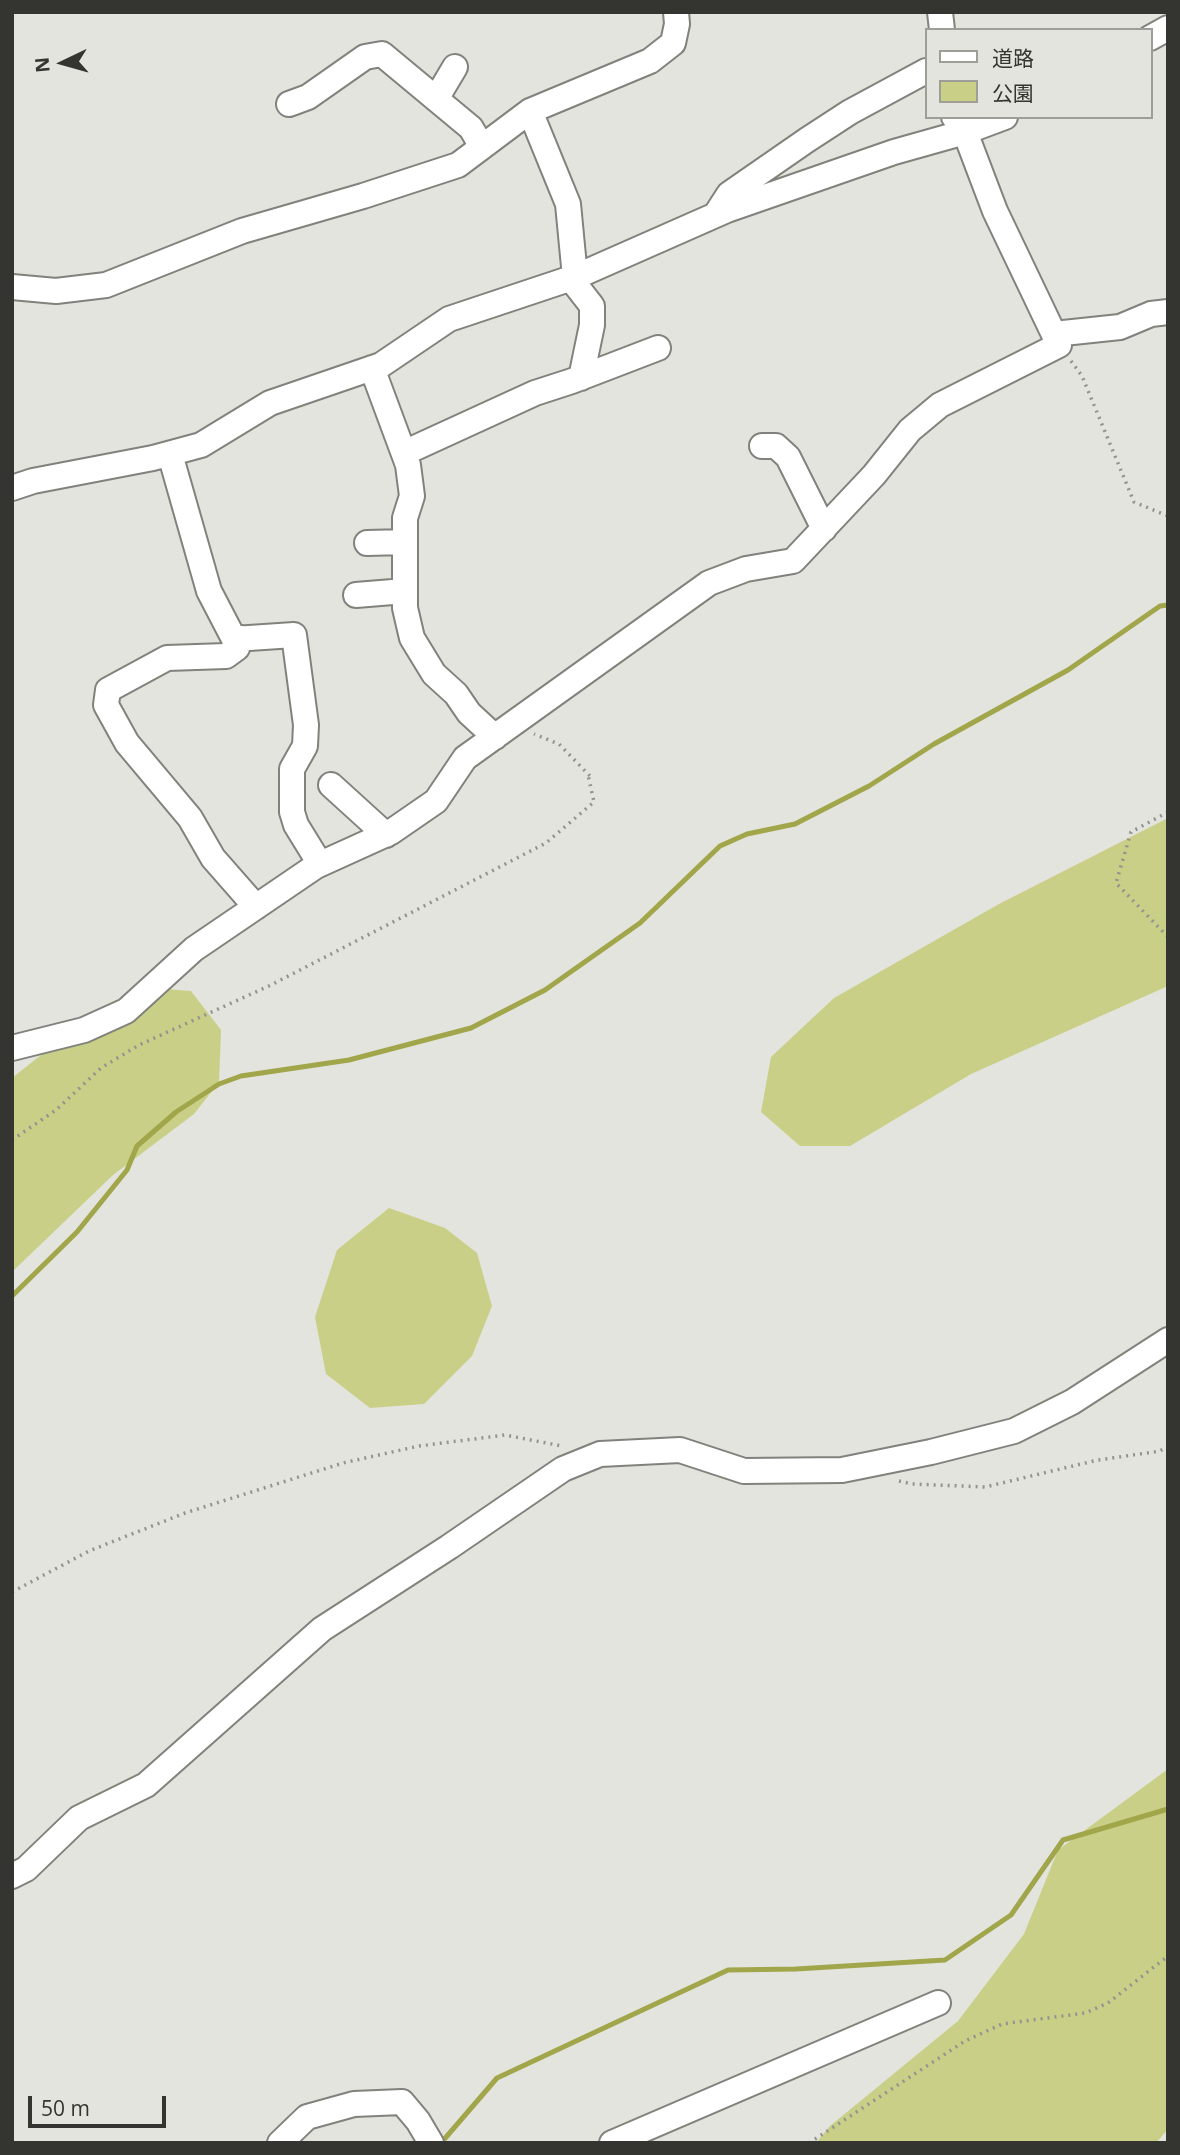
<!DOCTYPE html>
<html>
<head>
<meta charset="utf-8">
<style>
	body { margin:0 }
	#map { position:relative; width:1180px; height:2155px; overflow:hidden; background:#e3e4dd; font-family:"Open Sans","Noto Sans JP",sans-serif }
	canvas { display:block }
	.frame { position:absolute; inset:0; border:14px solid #343431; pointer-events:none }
	.legend { position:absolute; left:925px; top:28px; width:228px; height:91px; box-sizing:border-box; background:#e3e4dd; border:2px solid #9d9e98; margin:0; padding:9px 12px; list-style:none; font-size:21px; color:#343431 }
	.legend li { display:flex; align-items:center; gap:14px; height:35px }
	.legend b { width:35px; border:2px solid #9d9e98 }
	.north { position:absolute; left:28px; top:28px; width:70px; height:70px; -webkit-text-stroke:5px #e3e4dd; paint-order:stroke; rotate:265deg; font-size:19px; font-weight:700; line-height:28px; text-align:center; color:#343431 }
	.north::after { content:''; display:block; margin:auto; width:24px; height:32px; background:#343431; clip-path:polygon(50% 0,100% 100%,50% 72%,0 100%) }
	.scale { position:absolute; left:28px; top:2096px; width:138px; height:32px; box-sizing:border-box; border:4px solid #343431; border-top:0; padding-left:9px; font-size:21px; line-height:24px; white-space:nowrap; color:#343431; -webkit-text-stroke:5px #e3e4dd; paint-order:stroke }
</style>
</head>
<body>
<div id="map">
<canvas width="1180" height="2155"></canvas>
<div class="frame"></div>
<ul class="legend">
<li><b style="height:9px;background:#fff"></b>道路</li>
<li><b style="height:19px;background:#c9cf87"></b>公園</li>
</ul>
<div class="north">N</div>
<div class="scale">50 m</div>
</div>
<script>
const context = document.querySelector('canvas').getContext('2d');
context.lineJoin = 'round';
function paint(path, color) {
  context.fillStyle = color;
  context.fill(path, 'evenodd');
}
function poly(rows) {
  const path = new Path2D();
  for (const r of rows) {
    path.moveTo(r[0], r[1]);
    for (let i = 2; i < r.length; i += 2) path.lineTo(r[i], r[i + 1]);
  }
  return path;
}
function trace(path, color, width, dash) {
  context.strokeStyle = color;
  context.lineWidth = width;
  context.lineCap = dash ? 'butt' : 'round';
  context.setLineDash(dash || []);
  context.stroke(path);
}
paint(poly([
	[1168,818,1168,986,971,1074,850,1146,800,1146,761,1112,771,1057,834,998,999,904],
	[153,988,191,991,221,1030,219,1082,194,1114,113,1175,12,1272,12,1078,65,1036],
	[389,1208,445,1228,477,1253,492,1306,472,1356,424,1404,370,1408,326,1374,315,1317,337,1250],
	[1168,1769,1168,2129,1156,2143,816,2143,830,2126,958,2021,1024,1934,1058,1850]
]), '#c9cf87');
trace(poly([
	[12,1296,77,1232,127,1170,137,1146,176,1112,219,1084,241,1076,349,1060,471,1028,545,990,640,923,720,846,747,834,795,824,869,786,934,744,1068,670,1160,606,1168,605],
	[441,2143,497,2078,728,1970,796,1969,945,1960,1011,1915,1063,1840,1168,1809]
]), '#a1a64a', 5);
const minor = poly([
	[940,12,942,30],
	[1150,38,1168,28],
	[436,99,455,67],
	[289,104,308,97,365,57,382,54,471,128,482,147],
	[530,111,568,204,575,277],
	[718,211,729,194,807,140,850,112,926,71],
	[571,279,592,306,592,325,581,378],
	[12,287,56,291,106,285,242,231,363,196,458,165,530,111,650,61,673,43,677,24,676,12],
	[1054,334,1120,327,1151,314,1168,312],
	[372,368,408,465,412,496,405,518,405,608,412,638,434,674,456,694,469,713,495,737],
	[762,446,776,446,788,457,824,529],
	[404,453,535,393,572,381,658,348],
	[170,454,209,591,234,639,294,635,306,725,305,746,292,769,292,812,296,825,320,864],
	[12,488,33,481,153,458,201,445,270,403,381,365,449,319,575,277,727,210,894,152,965,132,1005,117],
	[367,543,405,542],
	[356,595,405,591],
	[241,638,237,648,226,656,167,658,108,690,106,705,127,743,190,818,213,858,256,907],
	[331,785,386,835],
	[12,1048,84,1030,126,1011,194,949,316,866,391,832,436,801,465,758,709,583,746,569,793,561,874,475,910,430,940,405,1059,345,995,211,965,132,954,117],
	[12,1876,26,1869,79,1818,146,1785,322,1629,449,1547,563,1469,600,1454,680,1450,744,1471,842,1470,931,1452,1014,1431,1072,1402,1168,1340],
	[280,2143,307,2117,354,2104,402,2102,418,2121,431,2143],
	[612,2143,938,2003]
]);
trace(minor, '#81827c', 28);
trace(poly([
	[1071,361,1082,376,1134,502,1168,516],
	[1168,812,1131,832,1116,883,1168,937],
	[12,1140,56,1110,101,1068,139,1045,271,985,546,843,594,802,588,775,590,776,559,744,534,734],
	[899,1481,912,1484,985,1487,1098,1460,1160,1451,1168,1446],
	[12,1592,89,1551,185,1513,343,1463,419,1446,505,1435,562,1446],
	[809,2143,965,2041,1002,2024,1085,2013,1108,2003,1168,1956]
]), '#93948f', 3.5, [2, 5]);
trace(minor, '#fff', 24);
</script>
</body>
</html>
